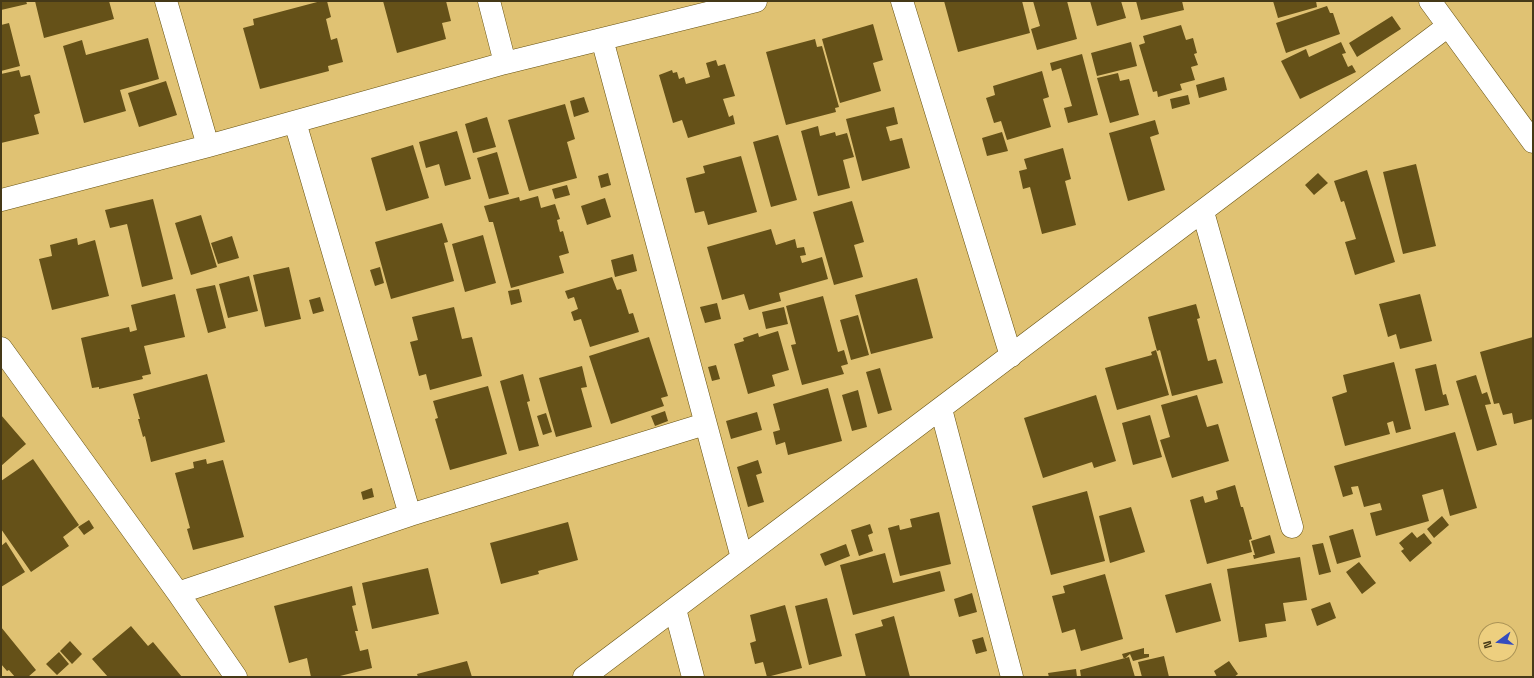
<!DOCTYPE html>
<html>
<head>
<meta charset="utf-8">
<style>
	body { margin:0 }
	#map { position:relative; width:1534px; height:678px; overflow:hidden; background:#e0c273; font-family:"Space Grotesk",sans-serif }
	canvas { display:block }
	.frame { position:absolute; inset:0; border:2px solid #453918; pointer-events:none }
	.north { position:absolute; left:1478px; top:622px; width:40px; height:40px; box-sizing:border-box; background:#edcf7f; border:1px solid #aa9356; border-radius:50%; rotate:255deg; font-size:11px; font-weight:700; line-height:16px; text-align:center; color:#453918 }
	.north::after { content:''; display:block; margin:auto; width:14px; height:18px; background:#354cbe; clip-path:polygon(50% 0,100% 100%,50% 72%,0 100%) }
</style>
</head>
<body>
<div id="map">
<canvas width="1534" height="678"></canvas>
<div class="frame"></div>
<div class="north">N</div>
</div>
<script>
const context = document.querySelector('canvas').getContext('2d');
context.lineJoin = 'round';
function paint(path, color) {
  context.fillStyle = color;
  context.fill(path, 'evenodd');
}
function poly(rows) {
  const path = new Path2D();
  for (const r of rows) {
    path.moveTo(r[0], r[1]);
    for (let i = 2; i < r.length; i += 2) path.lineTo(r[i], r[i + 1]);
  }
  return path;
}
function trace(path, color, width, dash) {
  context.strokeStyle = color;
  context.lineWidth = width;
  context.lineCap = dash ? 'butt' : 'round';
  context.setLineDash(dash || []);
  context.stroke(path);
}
paint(poly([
	[1,1,26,1,27,4,1,10],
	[35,1,109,1,114,19,44,38],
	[321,1,327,1,331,17,326,19,331,40,337,38,343,62,328,66,329,71,260,89,243,28,254,25,253,19],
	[383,1,446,1,451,21,442,23,446,39,397,53],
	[944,1,1022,1,1030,33,958,52],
	[1033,1,1067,1,1077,39,1037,50,1031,29,1040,26],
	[1090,1,1121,1,1126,18,1097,26],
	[1136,1,1182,1,1184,10,1141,20],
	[1273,1,1316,1,1317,7,1278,18],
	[1327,6,1330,13,1333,13,1340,34,1286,53,1276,23],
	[1392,16,1401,29,1357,57,1349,43],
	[9,23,20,66,1,71,1,25],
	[873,24,883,60,873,63,881,91,840,103,822,39],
	[1181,25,1186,40,1193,38,1197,53,1194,54,1198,65,1191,67,1195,80,1180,84,1182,90,1158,97,1157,91,1153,92,1139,45,1145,43,1143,36],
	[148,38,159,79,120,90,126,111,84,123,63,46,82,40,86,55],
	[815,39,817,47,822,46,839,107,835,108,836,112,786,125,766,52],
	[1131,42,1137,66,1097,76,1091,53],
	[1341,42,1346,53,1342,54,1348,67,1352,65,1356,72,1300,99,1281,61,1306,49,1309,57],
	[1082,54,1098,115,1068,123,1064,108,1072,106,1061,68,1052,71,1050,63],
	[716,60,718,66,725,64,735,96,723,99,729,117,733,115,735,124,688,138,682,120,673,123,659,75,672,70,673,73,677,72,679,79,684,77,686,84,710,77,706,63],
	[19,70,21,77,30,75,40,113,34,115,39,134,1,143,1,74],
	[1042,71,1049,97,1043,99,1051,127,1007,140,1001,121,994,123,986,98,995,95,993,86],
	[1118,73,1120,81,1129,79,1139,115,1110,123,1097,78],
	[1224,77,1227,90,1199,98,1196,85],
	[166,81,177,115,139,127,128,93],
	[1188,95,1190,104,1172,109,1170,99],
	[584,97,589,112,574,117,570,101],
	[565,104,575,139,567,142,577,178,529,191,508,120],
	[894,107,898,124,886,127,890,141,902,138,910,168,862,181,846,119],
	[487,117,496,147,473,153,465,124],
	[1155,120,1159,134,1150,137,1165,190,1128,201,1109,133],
	[818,126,820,136,835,132,836,136,847,133,854,157,843,160,850,188,818,196,801,131],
	[457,131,471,179,445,186,439,164,426,168,419,142],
	[1002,132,1008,151,987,156,982,138],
	[778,135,797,200,771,207,753,142],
	[413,145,429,198,386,211,371,158],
	[1063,148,1071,179,1065,181,1076,225,1042,234,1030,187,1023,189,1019,171,1027,169,1024,159],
	[497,152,509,194,489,199,477,158],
	[741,156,757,212,708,225,704,211,695,213,686,178,705,173,703,166],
	[1416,164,1436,246,1403,254,1383,172],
	[1367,170,1395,262,1355,275,1345,242,1356,239,1344,201,1341,202,1334,181],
	[608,173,611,185,601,188,598,176],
	[1318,173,1328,183,1314,195,1305,185],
	[567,185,570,195,555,199,552,189],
	[538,196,541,208,555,204,560,219,557,220,560,232,563,231,569,253,559,256,564,273,511,288,493,222,489,222,484,206,519,197,520,201],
	[605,198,611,217,587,225,581,206],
	[153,199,173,279,142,287,127,224,110,228,105,210],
	[852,201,864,242,854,245,863,277,834,285,813,212],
	[201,215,217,267,191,275,175,223],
	[442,223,448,242,444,243,454,281,391,299,375,242],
	[771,229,776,245,795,239,797,248,804,247,806,255,800,256,802,263,822,257,828,279,779,293,781,301,749,310,744,294,722,300,707,247],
	[483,235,496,283,465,292,452,244],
	[232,236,239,258,218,264,211,243],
	[77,238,78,245,95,240,109,296,52,310,39,259,52,256,50,245],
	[633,254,637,271,615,277,611,260],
	[289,267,301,319,265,327,253,275],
	[380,267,384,283,375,286,370,270],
	[249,276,258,311,228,318,219,284],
	[612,277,617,290,621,289,629,314,633,313,639,332,590,347,581,319,574,321,571,312,578,309,574,297,568,299,565,291],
	[917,278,933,338,871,354,855,295],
	[215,285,226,328,208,333,196,289],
	[519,289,522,302,511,305,508,291],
	[175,294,185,337,144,346,151,374,142,376,143,379,99,389,99,387,92,388,81,338,129,327,130,332,137,330,131,305],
	[1420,294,1432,341,1400,349,1396,334,1388,337,1379,304],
	[823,296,838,352,844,350,848,364,841,366,844,374,802,385,791,345,796,344,786,306],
	[320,297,324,311,313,314,309,300],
	[717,303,721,319,705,323,700,307],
	[1196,304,1200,318,1197,319,1208,361,1216,359,1223,383,1172,396,1160,350,1157,351,1148,317],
	[454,307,462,339,472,337,482,376,430,390,426,374,419,376,410,342,418,340,412,317],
	[784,307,788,324,766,329,762,312],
	[858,315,869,355,851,360,840,320],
	[778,331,789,370,772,375,775,386,748,394,734,344,744,341,743,338,758,333,759,337],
	[649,337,668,396,661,398,664,406,611,424,589,356],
	[1533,337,1533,419,1514,424,1512,413,1503,415,1499,403,1494,404,1480,352],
	[1156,350,1169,395,1117,410,1105,368,1152,355,1151,352],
	[1394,362,1411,429,1396,433,1393,421,1387,423,1390,434,1345,446,1332,397,1347,392,1343,375],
	[1436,364,1443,395,1446,394,1449,405,1425,411,1415,369],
	[716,365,720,379,712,381,708,367],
	[582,366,587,387,581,388,592,427,556,437,539,378],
	[880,368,892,410,878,414,866,372],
	[207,374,225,442,151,462,145,436,143,437,138,419,140,419,133,394],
	[523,374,530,401,527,402,539,446,519,451,500,381],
	[1476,375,1482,394,1487,392,1491,404,1485,405,1497,445,1477,451,1456,381],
	[488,386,507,454,450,470,435,419,438,418,433,401],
	[828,388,842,441,788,455,785,442,776,445,773,432,780,430,773,404],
	[858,390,867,427,852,431,842,395],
	[1096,395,1116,461,1094,468,1092,462,1043,478,1024,418],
	[1197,395,1207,427,1218,424,1229,461,1172,478,1160,440,1170,437,1161,405],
	[665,411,668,421,655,426,651,416],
	[757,412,762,430,731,439,726,421],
	[546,413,552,432,543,435,537,416],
	[1,415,26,444,1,466],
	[1150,415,1162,457,1133,465,1122,423],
	[1455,432,1477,508,1450,516,1443,489,1422,495,1429,521,1376,536,1370,513,1382,510,1380,503,1364,507,1358,486,1351,487,1353,494,1343,497,1334,466],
	[33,459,79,525,63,537,69,546,31,572,1,529,1,481],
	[206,459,207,464,223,460,244,537,193,550,187,529,190,528,175,473,194,468,193,462],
	[758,460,762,473,756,475,764,502,748,507,737,467],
	[1235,485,1241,507,1243,507,1252,539,1249,540,1252,552,1207,564,1190,500,1203,496,1205,503,1218,499,1216,491],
	[372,488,374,497,363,500,361,492],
	[1087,491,1105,561,1051,575,1032,506],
	[1131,507,1145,552,1110,563,1099,516],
	[939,512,951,564,900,576,888,528,899,525,900,530,912,527,910,519],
	[1442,516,1449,525,1434,538,1427,529],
	[89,520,94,528,84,535,78,527],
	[568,522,578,560,538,571,539,574,501,584,490,543],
	[870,524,873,533,868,535,873,551,859,556,851,530],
	[1353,529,1361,557,1337,564,1329,536],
	[1412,532,1417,538,1424,533,1432,543,1410,562,1401,551,1404,549,1399,543],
	[1270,535,1275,553,1254,559,1253,555,1255,555,1251,541],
	[6,542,25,572,1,587,1,546],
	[1323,543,1331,572,1319,575,1312,545],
	[846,544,850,556,825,566,820,554],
	[885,553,893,583,940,571,945,591,853,615,840,565],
	[1300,557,1307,600,1283,603,1286,621,1265,624,1267,637,1239,642,1227,569],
	[1359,562,1376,583,1362,594,1346,572],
	[428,568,439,614,372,629,362,583],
	[1105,574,1123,639,1081,651,1075,629,1062,633,1052,596,1065,593,1063,586],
	[1211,583,1221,621,1176,633,1165,595],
	[352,586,356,605,352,606,358,631,355,631,360,651,368,649,372,668,336,677,311,677,307,658,289,663,274,606],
	[972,593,977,612,959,617,954,599],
	[827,598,842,656,809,665,795,606],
	[1330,602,1336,618,1317,626,1311,609],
	[785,605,802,668,767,677,763,662,755,664,750,643,756,641,750,615],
	[894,616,910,677,866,677,855,634,883,626,881,620],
	[131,626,148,646,153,642,182,677,108,677,92,659],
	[1,627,36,670,28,677,15,677,9,670,7,671,1,664],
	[983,637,987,651,976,654,972,640],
	[70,641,82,654,72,664,60,651],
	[1144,648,1144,654,1149,654,1149,657,1133,661,1130,654,1124,659,1122,654],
	[59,652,69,664,57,675,46,664],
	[1164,656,1169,677,1142,677,1138,662],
	[1129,657,1135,677,1081,677,1080,670],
	[467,661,472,677,418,677,417,674],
	[1229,661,1238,674,1234,677,1217,677,1214,671],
	[1076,669,1077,677,1049,677,1048,673]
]), '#655118');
const minor = poly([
	[166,1,208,146],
	[489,1,505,63],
	[902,1,1011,356],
	[1430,1,1533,142],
	[602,39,742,558],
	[1,200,208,146,505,63,756,1],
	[1203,212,1292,527],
	[1,348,178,593,236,677],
	[941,409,1012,677],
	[410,515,705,424],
	[178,593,410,515,295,122],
	[675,609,693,677],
	[584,677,1448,26]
]);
trace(minor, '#675211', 23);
trace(minor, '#fff', 22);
</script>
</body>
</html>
